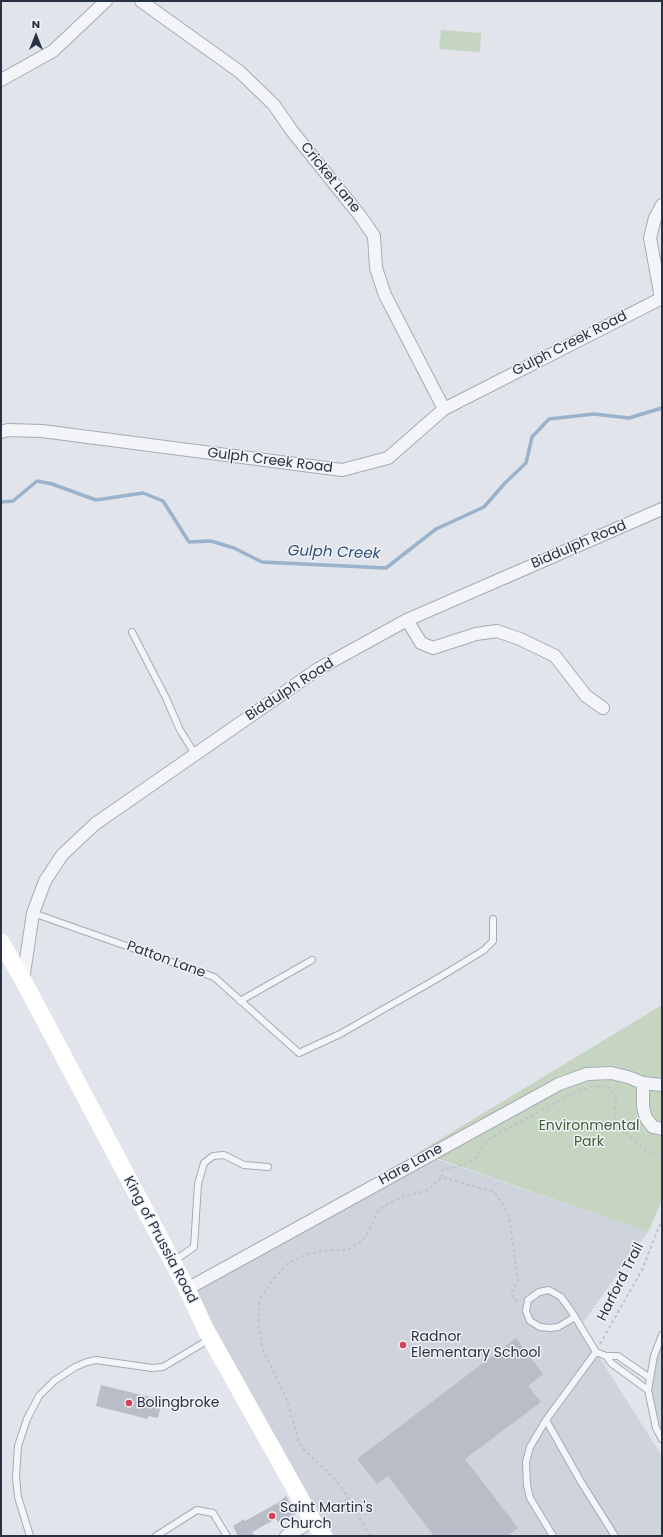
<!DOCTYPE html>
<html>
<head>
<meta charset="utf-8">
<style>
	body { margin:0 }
	#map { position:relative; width:663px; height:1537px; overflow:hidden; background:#e1e4ea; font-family:Poppins,sans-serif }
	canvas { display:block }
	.frame { position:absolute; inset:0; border:2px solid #283243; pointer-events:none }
	.north { position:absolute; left:16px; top:16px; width:40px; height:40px; -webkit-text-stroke:3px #f1f3f8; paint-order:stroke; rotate:0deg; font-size:11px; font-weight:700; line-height:16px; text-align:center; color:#283243 }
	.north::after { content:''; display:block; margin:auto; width:14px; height:18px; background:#283243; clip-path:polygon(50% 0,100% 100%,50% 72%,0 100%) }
</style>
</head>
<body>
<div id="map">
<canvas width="663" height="1537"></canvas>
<div class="frame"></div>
<div class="north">N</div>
</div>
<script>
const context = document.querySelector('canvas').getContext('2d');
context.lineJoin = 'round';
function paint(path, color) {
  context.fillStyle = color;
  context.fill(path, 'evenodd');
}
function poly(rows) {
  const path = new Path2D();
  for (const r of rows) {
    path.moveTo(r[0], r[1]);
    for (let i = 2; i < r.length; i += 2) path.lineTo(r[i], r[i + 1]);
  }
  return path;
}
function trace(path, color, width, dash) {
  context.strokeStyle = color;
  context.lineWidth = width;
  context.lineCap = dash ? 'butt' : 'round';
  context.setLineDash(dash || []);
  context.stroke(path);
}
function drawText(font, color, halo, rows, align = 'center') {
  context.font = font + ' Poppins,sans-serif';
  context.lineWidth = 3;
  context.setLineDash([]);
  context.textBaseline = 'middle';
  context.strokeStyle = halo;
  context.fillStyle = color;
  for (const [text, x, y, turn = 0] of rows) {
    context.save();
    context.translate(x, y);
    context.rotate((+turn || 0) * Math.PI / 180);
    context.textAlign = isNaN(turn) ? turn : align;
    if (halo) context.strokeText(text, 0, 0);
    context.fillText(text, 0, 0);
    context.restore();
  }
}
paint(poly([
	[419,1153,648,1232,581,1325,596,1352,662,1456,662,1536,324,1536,187,1289],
	[662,1335,662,1439,648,1390]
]), '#cfd3dc');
paint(poly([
	[441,30,481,33,480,52,439,49],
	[662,1005,662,1200,648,1232,419,1152]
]), '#c6d5c1');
trace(poly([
	[1,502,13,501,37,481,52,484,96,500,143,493,163,501,189,542,211,541,234,548,262,562,386,568,436,529,484,507,505,483,526,463,532,437,549,419,594,414,629,418,662,408]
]), '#9ab2cc', 3.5);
paint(poly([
	[516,1338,543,1374,528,1386,541,1402,465,1459,518,1528,507,1536,434,1536,388,1476,377,1484,357,1459],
	[101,1385,162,1400,158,1418,148,1416,148,1419,96,1406],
	[286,1496,296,1514,278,1522,276,1519,252,1532,255,1536,238,1536,233,1526,244,1519,245,1521,279,1502]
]), '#b8bdc8');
const lane = poly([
	[132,632,166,698,180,730,195,754],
	[33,913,214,977,299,1053,340,1034,440,977,484,950,493,941,493,919],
	[240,1001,312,960],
	[174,1261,194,1247,198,1184,204,1163,213,1156,224,1155,244,1165,268,1167],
	[575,1317,558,1327,550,1328,540,1327,530,1321,526,1311,528,1300,539,1292,549,1290,561,1297,569,1308,575,1317,596,1352,606,1356,618,1356,650,1378],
	[662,1335,654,1356,648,1390,656,1428,662,1439],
	[606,1356,611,1363,648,1390],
	[546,1420,581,1482,615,1536],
	[30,1536,18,1497,16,1477,18,1446,27,1419,39,1396,54,1381,75,1367,87,1362,96,1360,152,1368,163,1367,210,1339],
	[156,1536,197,1510,213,1513,227,1536],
	[553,1536,530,1498,527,1485,526,1462,530,1447,546,1420,596,1352]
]);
const street = poly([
	[141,1,240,72,274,105,292,131,361,217,374,236,376,268,385,295,444,409],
	[1,80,53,51,106,1],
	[661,298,650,238,655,218,662,205],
	[1,432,8,430,42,431,342,470,388,458,444,409,662,298],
	[407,620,421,643,433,648,476,634,497,631,520,639,555,656,586,696,603,708],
	[23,980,33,913,45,881,62,855,95,824,318,669,407,620,662,509],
	[643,1083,643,1107,646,1118,653,1127,662,1129],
	[187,1289,559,1084,587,1074,611,1073,628,1077,643,1083,662,1085],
	[286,1536,313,1521]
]);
trace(lane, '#a6abb5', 8);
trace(street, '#a6abb5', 14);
trace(poly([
	[442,1177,442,1170,466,1164,476,1158,482,1146,491,1138,577,1091,591,1087,607,1086,616,1095,615,1112,617,1125,647,1151,662,1156],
	[600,1344,642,1270,662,1219],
	[321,1508,349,1499],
	[370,1536,345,1493,335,1479,304,1450,299,1442,287,1400,262,1347,258,1323,260,1299,272,1281,288,1263,308,1254,328,1250,347,1250,363,1240,370,1229,379,1209,402,1197,428,1190,442,1177,494,1192,503,1205,509,1217,518,1281,512,1291,513,1299,520,1302]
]), '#bfc2c9', 2, [3, 3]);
trace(lane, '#f4f5f8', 6);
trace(street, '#f4f5f8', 12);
trace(poly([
	[1,942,23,980,187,1289,206,1330,313,1521,324,1536]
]), '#fff', 17);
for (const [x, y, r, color] of [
	[403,1345,4,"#d63f55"],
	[129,1403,4,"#d63f55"],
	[272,1516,4,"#d63f55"]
]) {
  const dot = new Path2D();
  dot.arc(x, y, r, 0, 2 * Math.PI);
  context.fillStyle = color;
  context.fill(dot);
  trace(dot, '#f1f3f8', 1.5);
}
drawText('14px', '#283243', '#f1f3f8', [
	["Cricket Lane",330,178,51],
	["Gulph Creek Road",570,344,-27],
	["Gulph Creek Road",270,461,7],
	["Biddulph Road",579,545,-23],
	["Biddulph Road",290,690,-33],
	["Patton Lane",166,960,20],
	["Hare Lane",411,1165,-29],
	["King of Prussia Road",160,1240,62],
	["Harford Trail",621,1282,-63]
]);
drawText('14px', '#3c6035', '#f1f3f8', [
	["Environmental",589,1126],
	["Park",589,1142]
]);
drawText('14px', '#283243', '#f1f3f8', [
	["Radnor",411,1337],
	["Elementary School",411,1353],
	["Bolingbroke",137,1403],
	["Saint Martin's",280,1508],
	["Church",280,1524]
], 'left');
drawText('italic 15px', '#305079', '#f1f3f8', [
	["Gulph Creek",334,553,2]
]);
</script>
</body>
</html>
